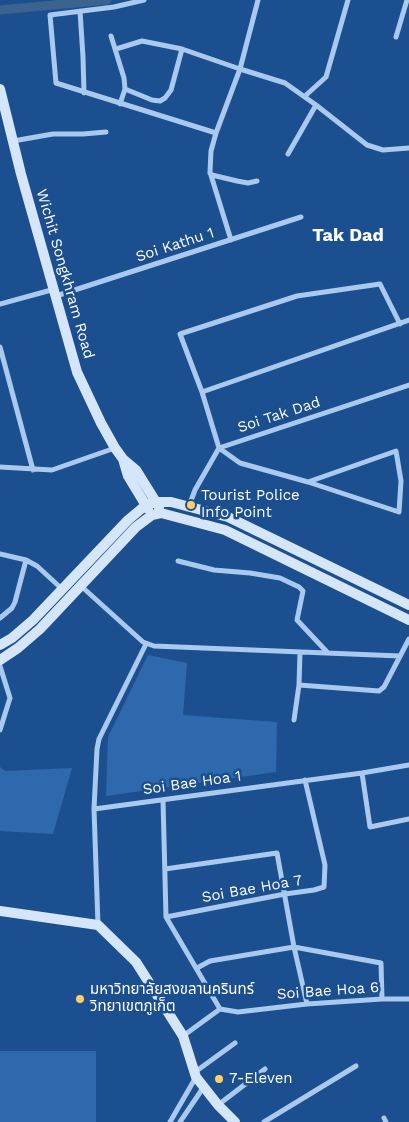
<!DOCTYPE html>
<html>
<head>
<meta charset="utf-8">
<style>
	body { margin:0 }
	canvas { display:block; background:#1b4f8f }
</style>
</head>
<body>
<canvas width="409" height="1122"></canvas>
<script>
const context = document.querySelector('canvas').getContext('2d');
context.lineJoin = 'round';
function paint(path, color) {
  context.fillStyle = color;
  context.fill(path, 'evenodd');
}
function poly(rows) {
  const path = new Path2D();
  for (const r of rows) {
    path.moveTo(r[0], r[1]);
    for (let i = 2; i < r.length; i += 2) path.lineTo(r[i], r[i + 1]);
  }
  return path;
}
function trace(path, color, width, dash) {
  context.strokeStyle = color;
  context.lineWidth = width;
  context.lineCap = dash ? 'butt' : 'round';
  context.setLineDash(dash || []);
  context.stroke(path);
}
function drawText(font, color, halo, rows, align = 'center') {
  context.font = font + ' "Work Sans","Noto Sans Thai",sans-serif';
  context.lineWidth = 5;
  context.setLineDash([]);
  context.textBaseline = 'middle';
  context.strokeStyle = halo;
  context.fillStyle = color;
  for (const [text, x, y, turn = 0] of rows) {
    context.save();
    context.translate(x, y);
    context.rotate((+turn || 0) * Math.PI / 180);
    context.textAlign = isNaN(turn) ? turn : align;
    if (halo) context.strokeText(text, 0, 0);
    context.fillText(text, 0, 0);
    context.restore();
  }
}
paint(poly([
	[148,655,187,663,183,715,277,722,276,772,106,796,108,737],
	[0,767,5,771,72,768,53,834,0,831],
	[0,1051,96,1051,96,1122,0,1122]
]), '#2e69ad');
trace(poly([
	[0,10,107,0]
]), '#3c6290', 9);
trace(poly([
	[144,0,114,7,50,15,56,83,216,133],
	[80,11,83,57,84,93],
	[111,36,124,78,125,89,120,104],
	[396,37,407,0],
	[116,49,142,41,182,49,240,69,285,83,316,105,367,145,383,150,409,148],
	[125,89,152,100,160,101,165,98,171,90,182,49],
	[305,96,326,77,348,0],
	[13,141,53,134,83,134,106,132],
	[288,154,316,105],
	[210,173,212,175,237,181,248,183,257,181],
	[231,240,210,172,211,151,216,133,240,69,258,0],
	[56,296,301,217],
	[0,304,55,289],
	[0,347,33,470],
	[202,392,409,320],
	[0,467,52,470,115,448],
	[308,482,396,451,401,481,399,512,308,482,240,463,219,448,202,392,180,334,297,296,380,284,400,324],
	[189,506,195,490,219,448,409,385],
	[0,554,26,560,15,602,12,608,0,618],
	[26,560,37,566,62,589],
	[178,561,214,570,250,573,280,578,299,587,303,591,297,620,328,653],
	[81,586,143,642,154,646,400,656],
	[0,666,10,698,0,730],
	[299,685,379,691,384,687,409,639],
	[294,720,299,685,300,652],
	[362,773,370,827,409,819],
	[163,800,166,917,220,1009],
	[94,809,97,749,99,739,146,644],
	[165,869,277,853,294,947,307,1004],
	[166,917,285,894,314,890,324,887,325,865,305,780],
	[98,925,94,809,362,773,409,765],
	[197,968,210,961,294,947,381,963,382,999],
	[220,1009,238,1012,307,1004,382,999,409,999],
	[183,1036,220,1009],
	[195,1072,235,1043],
	[218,1105,265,1069],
	[384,1118,386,1122],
	[170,1122,196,1077],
	[180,1122,203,1088],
	[264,1122,356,1066]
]), '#a9c9ee', 5);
trace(poly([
	[0,89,21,174,77,372,101,423,115,448,123,459,136,470,159,507],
	[123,459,128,476,148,509],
	[0,645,12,638,33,620,128,520,146,505,156,502,171,502,228,517,409,605],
	[0,660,18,648,40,629,136,527,152,515,161,513,225,530,409,620],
	[0,911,98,925,136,962,183,1036,196,1077,218,1105,235,1122]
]), '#d6e6fa', 10);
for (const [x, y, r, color] of [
	[191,505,5,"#ffd166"],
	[80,999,5,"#ffd166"],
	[219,1079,5,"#ffd166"]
]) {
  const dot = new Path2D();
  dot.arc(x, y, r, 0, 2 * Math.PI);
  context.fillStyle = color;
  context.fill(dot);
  trace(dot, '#1b4f8f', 2);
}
drawText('15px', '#fff', '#1b4f8f', [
	["Soi Kathu 1",175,245,-18],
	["Wichit Songkhram Road",65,274,74],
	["Soi Tak Dad",279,415,-18],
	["Soi Bae Hoa 1",192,783,-8],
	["Soi Bae Hoa 7",252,889,-10],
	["Soi Bae Hoa 6",328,991,-4]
]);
drawText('15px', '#fff', '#1b4f8f', [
	["Tourist Police",201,496],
	["Info Point",201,513],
	["มหาวิทยาลัยสงขลานครินทร์",90,990],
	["วิทยาเขตภูเก็ต",90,1007],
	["7-Eleven",229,1079]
], 'left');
drawText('bold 18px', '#fff', '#1b4f8f', [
	["Tak Dad",348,236]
]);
</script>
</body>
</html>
